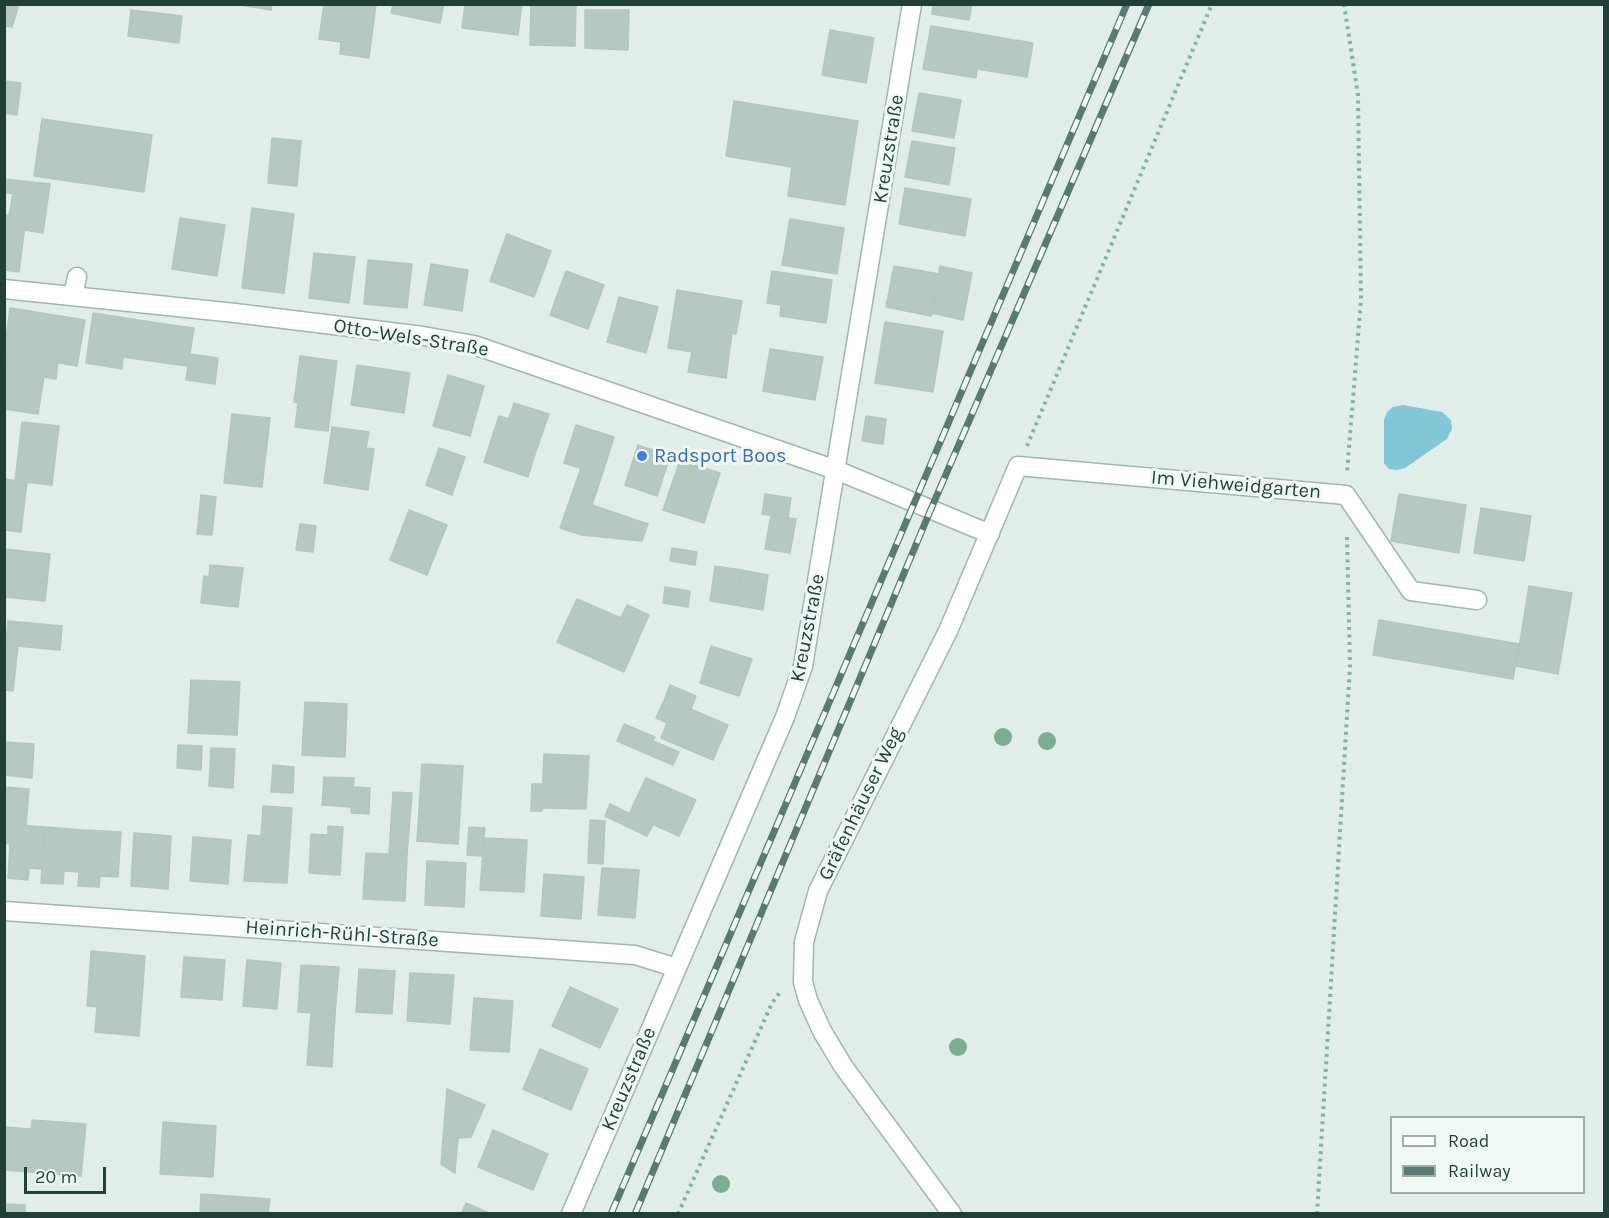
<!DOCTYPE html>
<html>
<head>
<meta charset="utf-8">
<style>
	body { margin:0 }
	#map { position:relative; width:1609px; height:1218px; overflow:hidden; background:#e0ede8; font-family:Karla,sans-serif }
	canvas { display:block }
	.frame { position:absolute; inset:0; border:6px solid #1f3f38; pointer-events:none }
	.legend { position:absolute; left:1390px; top:1116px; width:195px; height:78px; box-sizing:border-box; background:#f1f9f5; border:2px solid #9dafa9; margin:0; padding:8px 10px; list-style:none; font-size:18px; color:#1f3f38 }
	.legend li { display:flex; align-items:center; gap:12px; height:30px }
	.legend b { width:30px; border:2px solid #9dafa9 }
	.scale { position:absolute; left:24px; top:1167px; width:82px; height:27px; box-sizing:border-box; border:3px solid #1f3f38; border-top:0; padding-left:8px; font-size:18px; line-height:21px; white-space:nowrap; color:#1f3f38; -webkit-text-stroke:4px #f1f9f5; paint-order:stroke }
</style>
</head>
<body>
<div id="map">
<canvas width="1609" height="1218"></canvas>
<div class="frame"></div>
<ul class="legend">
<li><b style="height:8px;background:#fff"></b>Road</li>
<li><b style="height:8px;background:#597a73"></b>Railway</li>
</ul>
<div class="scale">20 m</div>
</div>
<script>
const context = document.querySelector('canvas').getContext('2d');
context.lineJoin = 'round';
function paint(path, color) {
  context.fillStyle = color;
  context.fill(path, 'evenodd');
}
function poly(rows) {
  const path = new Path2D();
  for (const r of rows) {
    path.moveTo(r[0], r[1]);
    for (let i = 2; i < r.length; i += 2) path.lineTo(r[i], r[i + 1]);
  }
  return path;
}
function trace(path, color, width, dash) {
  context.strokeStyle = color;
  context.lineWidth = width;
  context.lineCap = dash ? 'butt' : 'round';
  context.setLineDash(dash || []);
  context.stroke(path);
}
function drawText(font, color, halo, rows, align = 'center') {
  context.font = font + ' Karla,sans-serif';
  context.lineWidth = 6;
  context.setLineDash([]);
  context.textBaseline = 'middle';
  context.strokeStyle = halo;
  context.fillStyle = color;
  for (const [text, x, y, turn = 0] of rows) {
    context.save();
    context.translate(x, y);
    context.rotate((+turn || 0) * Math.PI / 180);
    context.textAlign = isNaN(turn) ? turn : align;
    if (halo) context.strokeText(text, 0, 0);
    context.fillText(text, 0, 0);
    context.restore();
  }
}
paint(poly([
	[1403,405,1442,412,1451,420,1452,429,1447,439,1405,468,1397,470,1389,469,1384,463,1384,420,1387,412,1393,407]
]), '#83c6d7');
const building = poly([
	[4,4,19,4,12,27,4,26,4,4],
	[234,4,272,4,271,10,234,4],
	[324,4,376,4,369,58,340,54,341,42,319,39,324,4],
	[393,4,444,4,440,23,391,13,393,4],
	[465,4,522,4,518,35,462,28,465,4],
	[531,4,576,4,575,46,530,45,531,4],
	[933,4,972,4,969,20,932,14,933,4],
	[131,10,182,16,179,43,128,36,131,10],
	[585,10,629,10,628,50,585,48,585,10],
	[931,26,1033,43,1027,77,977,69,976,78,923,69,931,26],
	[830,30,874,38,866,83,822,75,830,30],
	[4,81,21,83,17,115,4,113,4,81],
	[919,93,961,100,954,138,912,131,919,93],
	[734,101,858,121,845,205,788,196,792,167,726,156,734,101],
	[42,119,152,135,144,192,34,176,42,119],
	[272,138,301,141,297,186,268,183,272,138],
	[912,141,955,148,949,185,905,177,912,141],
	[4,179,50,184,43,233,25,230,26,218,9,216,13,194,4,192,4,179],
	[905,188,971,199,965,236,899,224,905,188],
	[252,208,294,214,284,293,242,288,252,208],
	[4,215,26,218,19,272,4,270,4,215],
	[180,218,225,225,217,276,172,269,180,218],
	[790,219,844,228,837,274,782,265,790,219],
	[507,234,551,251,534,297,490,281,507,234],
	[314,253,355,257,349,303,309,298,314,253],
	[368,260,412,264,407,308,364,304,368,260],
	[431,264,468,270,462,311,424,305,431,264],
	[894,266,939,274,931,316,886,307,894,266],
	[940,266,972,273,963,320,932,313,940,266],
	[566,271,604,285,588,329,550,315,566,271],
	[772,271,832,280,826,323,780,316,781,305,767,303,772,271],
	[677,290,742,301,736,334,672,322,677,290],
	[619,297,658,307,646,353,607,342,619,297],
	[10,308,85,320,77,366,4,353,10,308],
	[93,313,171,325,165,363,123,357,122,369,86,363,93,313],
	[672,322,732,333,726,378,688,372,692,352,668,348,672,322],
	[885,322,943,331,933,392,875,383,885,322],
	[171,325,194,328,188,366,165,363,171,325],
	[770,349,823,357,815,400,763,391,770,349],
	[7,353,58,362,56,379,44,377,38,414,4,409,7,353],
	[190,354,218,358,215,384,186,380,190,354],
	[300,356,337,361,328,431,295,427,298,403,294,402,300,356],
	[357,365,410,373,404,413,351,405,357,365],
	[448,375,484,386,470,436,433,426,448,375],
	[514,403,549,414,535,454,501,443,514,403],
	[232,414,270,418,262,487,224,483,232,414],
	[499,416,509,419,501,443,535,454,528,477,484,462,499,416],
	[866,416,886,419,883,444,862,441,866,416],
	[22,422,59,426,52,485,15,481,22,422],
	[576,425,614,437,602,475,564,463,576,425],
	[332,427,369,432,366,448,374,449,368,490,324,483,332,427],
	[638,445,670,456,657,496,625,485,638,445],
	[439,448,465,457,452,495,426,485,439,448],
	[680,460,720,473,704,523,663,510,680,460],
	[581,468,602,475,582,535,560,528,581,468],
	[4,479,27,482,23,515,4,513,4,479],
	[765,494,791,498,788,518,762,514,765,494],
	[1399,494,1466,505,1459,553,1391,541,1399,494],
	[201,495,216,497,212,535,197,534,201,495],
	[592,505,648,524,642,541,582,535,592,505],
	[1481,508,1531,516,1524,561,1474,553,1481,508],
	[409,510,447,525,427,575,390,560,409,510],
	[4,513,23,515,21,532,4,530,4,513],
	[771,515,796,519,790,553,765,549,771,515],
	[300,524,316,526,313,552,296,550,300,524],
	[672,548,697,552,695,565,670,561,672,548],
	[4,549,50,554,45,601,4,597,4,549],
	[210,565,243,568,238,607,201,603,204,576,209,577,210,565],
	[715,566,741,570,735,605,710,601,715,566],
	[741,570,768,575,763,610,735,605,741,570],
	[1529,586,1572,593,1558,674,1516,666,1529,586],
	[665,587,690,591,688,607,663,603,665,587],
	[577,599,621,618,627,605,649,615,624,672,557,642,577,599],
	[1379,620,1519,644,1513,679,1373,655,1379,620],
	[8,621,62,626,60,650,6,645,8,621],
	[4,645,18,646,13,691,4,690,4,645],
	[711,646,752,659,739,696,700,683,711,646],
	[191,680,240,682,237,735,188,733,191,680],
	[670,685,696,696,691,709,665,698,670,685],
	[665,698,728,725,713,760,661,738,667,723,656,718,665,698],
	[305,702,347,704,345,757,302,755,305,702],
	[624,724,655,737,653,741,679,752,673,765,617,741,624,724],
	[4,742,34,744,32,778,4,775,4,742],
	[178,745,202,746,201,770,177,768,178,745],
	[211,748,235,749,233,788,209,786,211,748],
	[544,754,589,756,586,809,542,808,544,754],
	[422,764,463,766,458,844,417,841,422,764],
	[273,765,294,767,293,793,271,792,273,765],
	[324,777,354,778,352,807,322,805,324,777],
	[646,778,696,800,679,836,629,814,646,778],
	[532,784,542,784,542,811,531,811,532,784],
	[4,787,29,789,26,825,4,823,4,787],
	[353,787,370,788,369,814,351,813,353,787],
	[393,792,412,793,407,855,389,854,393,792],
	[610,804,653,825,647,836,605,816,610,804],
	[263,806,292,808,287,883,244,881,248,835,261,836,263,806],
	[590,820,605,821,603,864,588,863,590,820],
	[4,824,45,827,42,869,29,868,28,880,8,878,10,844,4,843,4,824],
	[328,826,343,827,340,875,309,873,311,834,328,835,328,826],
	[45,827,82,830,79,872,64,871,63,884,41,883,45,827],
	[469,827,485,828,482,856,467,855,469,827],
	[82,830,121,832,118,877,100,876,99,887,78,886,82,830],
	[134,833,171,836,168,889,131,886,134,833],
	[193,837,231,840,228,884,190,881,193,837],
	[484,838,527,840,524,892,480,890,484,838],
	[366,853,407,855,405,901,363,899,366,853],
	[427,861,466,863,464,907,425,905,427,861],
	[602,868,639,870,635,918,598,915,602,868],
	[544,874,584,877,581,919,541,916,544,874],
	[91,951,145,956,143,984,89,980,91,951],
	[184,957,225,960,222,1000,181,997,184,957],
	[247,960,281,963,277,1009,243,1006,247,960],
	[301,965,339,967,335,1014,298,1012,301,965],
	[359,969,395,971,392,1014,356,1012,359,969],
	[410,973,454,975,450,1024,407,1021,410,973],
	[89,980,143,984,141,1010,87,1006,89,980],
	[570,987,618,1009,600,1048,552,1026,570,987],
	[474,998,513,1001,509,1052,470,1050,474,998],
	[97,1006,141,1010,139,1036,95,1032,97,1006],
	[311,1013,335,1014,332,1067,307,1065,311,1013],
	[540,1049,588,1069,571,1110,523,1089,540,1049],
	[447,1089,485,1105,471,1137,458,1138,455,1173,441,1164,447,1089],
	[32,1120,86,1124,81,1176,4,1170,4,1127,31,1129,32,1120],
	[163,1122,216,1126,213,1177,160,1174,163,1122],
	[493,1130,548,1154,533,1190,478,1167,493,1130],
	[201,1194,270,1199,268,1214,200,1214,201,1194],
	[466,1203,491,1214,461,1214,466,1203],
	[4,1204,25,1205,25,1214,4,1214,4,1204]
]);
paint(building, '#b5c8c1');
trace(building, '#b2c7bf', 1.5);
const minor = poly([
	[4,289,235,313,423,336,474,345,836,470,990,534],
	[73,296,77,277],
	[4,911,635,955,677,968],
	[571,1214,785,717,803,666,912,4],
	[952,1214,843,1066,822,1031,808,1000,803,982,804,942,818,891,948,631,1018,466,1346,495,1411,591,1477,600]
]);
trace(minor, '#a2b5b0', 21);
trace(poly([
	[1344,4,1358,95,1361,299,1347,473],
	[1027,446,1212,4],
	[678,1214,772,1003,781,991],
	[1317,1214,1350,666,1347,537]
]), '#7eb3a5', 4, [3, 4.5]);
trace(minor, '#fff', 18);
const rail = poly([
	[611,1214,1127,4],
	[635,1214,931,509,1149,4]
]);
trace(rail, '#597a73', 7);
trace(rail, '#f1f9f5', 4.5, [14]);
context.fillStyle = '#7aad91';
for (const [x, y] of [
	[1003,737],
	[1047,741],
	[958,1047],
	[721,1184]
]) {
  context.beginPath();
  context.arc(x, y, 9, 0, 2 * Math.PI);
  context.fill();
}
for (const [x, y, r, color] of [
	[642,456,6,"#3f7fe0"]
]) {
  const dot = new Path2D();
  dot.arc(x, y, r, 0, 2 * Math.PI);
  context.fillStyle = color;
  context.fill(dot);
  trace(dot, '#f1f9f5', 2);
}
drawText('20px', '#1f3f38', '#f1f9f5', [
	["Kreuzstraße",889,149,-81],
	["Otto-Wels-Straße",411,338,9],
	["Im Viehweidgarten",1236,485,5],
	["Kreuzstraße",808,628,-79],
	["Gräfenhäuser Weg",861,804,-64],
	["Heinrich-Rühl-Straße",342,934,4],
	["Kreuzstraße",629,1079,-67]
]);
drawText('20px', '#366cbe', '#f1f9f5', [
	["Radsport Boos",654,456]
], 'left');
</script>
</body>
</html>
